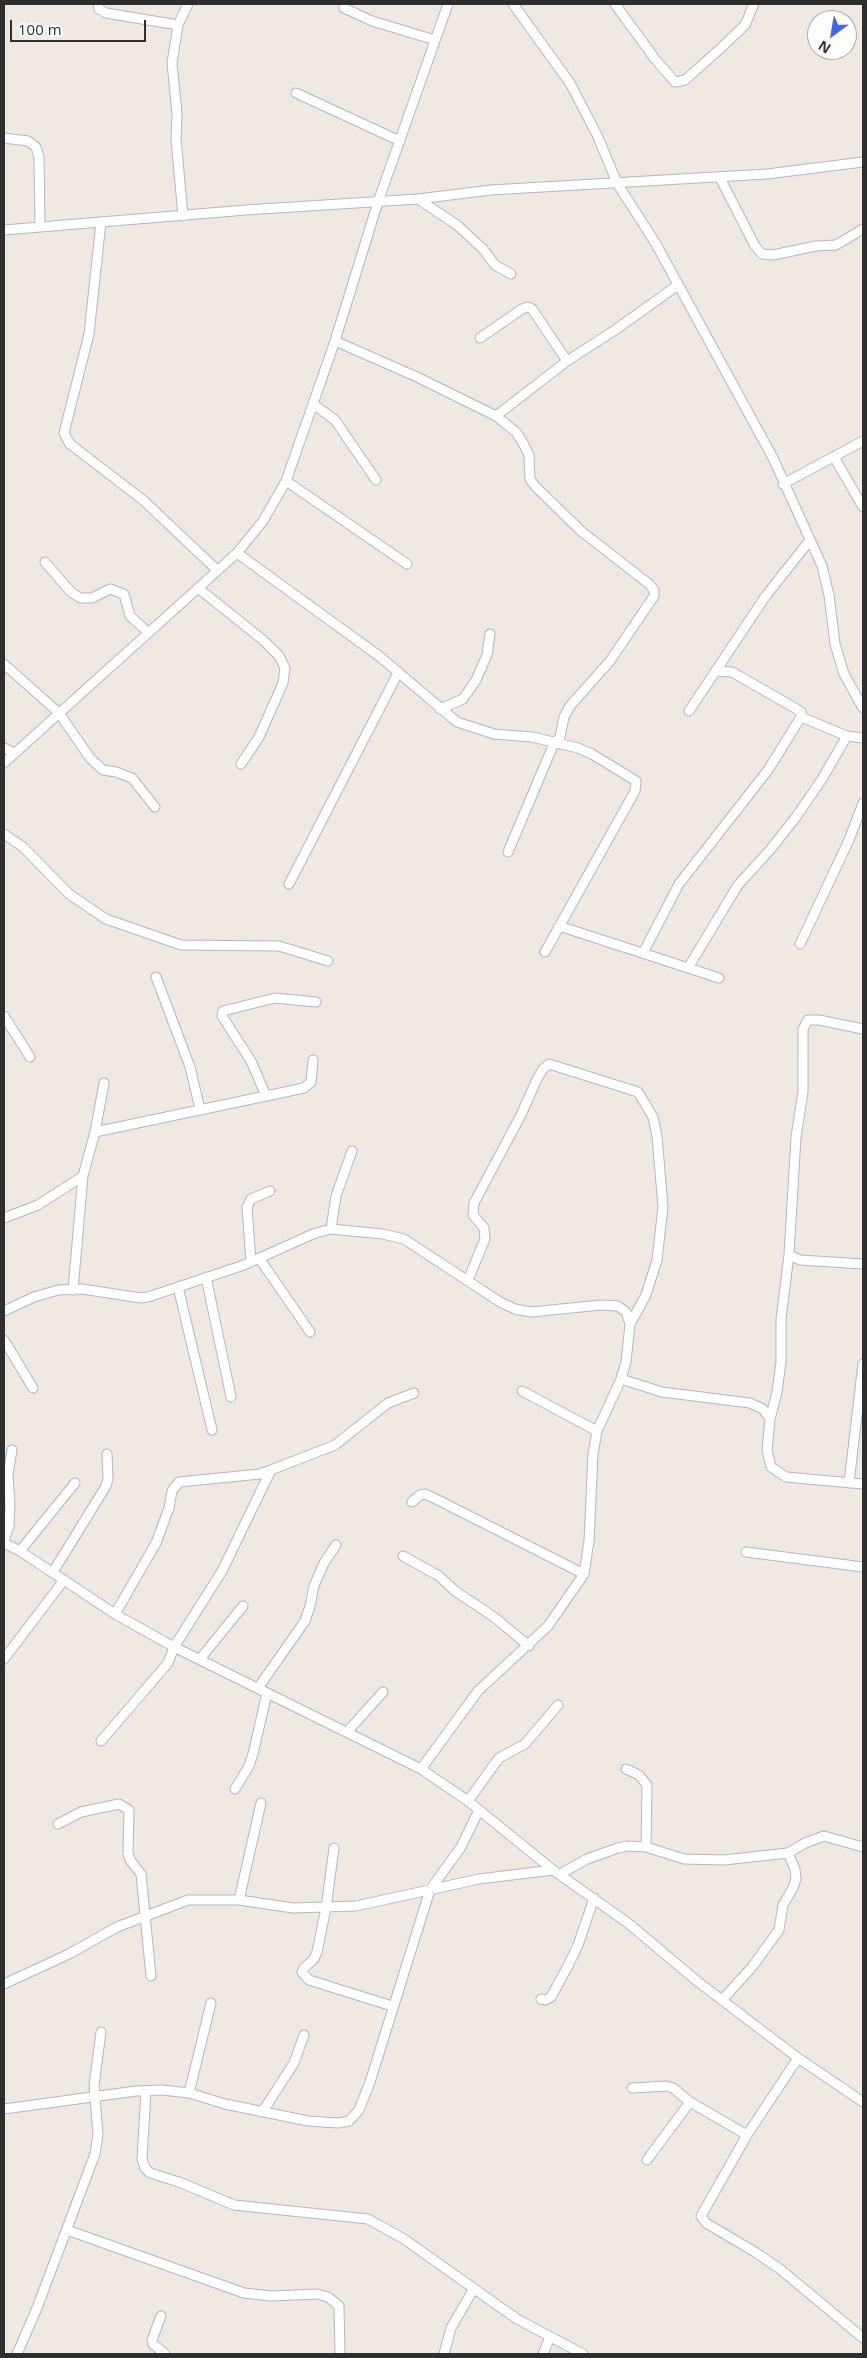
<!DOCTYPE html>
<html>
<head>
<meta charset="utf-8">
<style>
	body { margin:0 }
	#map { position:relative; width:867px; height:2358px; overflow:hidden; background:#efe9e1; font-family:"Open Sans",sans-serif }
	canvas { display:block }
	.frame { position:absolute; inset:0; border:5px solid #2e2e2e; pointer-events:none }
	.north { position:absolute; left:807px; top:10px; width:50px; height:50px; box-sizing:border-box; background:#fff; border:1px solid #ababab; border-radius:50%; rotate:212deg; font-size:14px; font-weight:700; line-height:20px; text-align:center; color:#2e2e2e }
	.north::after { content:''; display:block; margin:auto; width:18px; height:22px; background:#4264fb; clip-path:polygon(50% 0,100% 100%,50% 72%,0 100%) }
	.scale { position:absolute; left:10px; top:20px; width:136px; height:22px; box-sizing:border-box; border:2px solid #2e2e2e; border-top:0; padding-left:6px; font-size:15px; line-height:18px; white-space:nowrap; color:#2e2e2e; -webkit-text-stroke:4px #fff; paint-order:stroke }
</style>
</head>
<body>
<div id="map">
<canvas width="867" height="2358"></canvas>
<div class="frame"></div>
<div class="north">N</div>
<div class="scale">100 m</div>
</div>
<script>
const context = document.querySelector('canvas').getContext('2d');
context.lineJoin = 'round';
function poly(rows) {
  const path = new Path2D();
  for (const r of rows) {
    path.moveTo(r[0], r[1]);
    for (let i = 2; i < r.length; i += 2) path.lineTo(r[i], r[i + 1]);
  }
  return path;
}
function trace(path, color, width, dash) {
  context.strokeStyle = color;
  context.lineWidth = width;
  context.lineCap = dash ? 'butt' : 'round';
  context.setLineDash(dash || []);
  context.stroke(path);
}
const minor = poly([
	[98,4,99,9,106,13,178,25],
	[513,4,570,83,598,137,617,183,656,244,773,458,822,566,829,595,835,644,844,674,863,708],
	[615,4,655,59,675,82,685,80,721,48,745,25,754,4],
	[344,8,372,21,435,40],
	[296,93,400,141],
	[4,138,28,141,36,147,39,157,40,227],
	[720,178,755,246,762,254,773,255,816,246,836,245,863,229],
	[418,199,457,225,483,249,495,265,511,274],
	[183,216,176,139,177,113,172,63,178,25,188,4],
	[101,222,89,334,64,433,70,444,143,500,217,570],
	[4,230,246,210,418,199,491,190,767,174,863,162],
	[480,338,522,309,528,307,532,309,567,361],
	[335,341,417,377,496,416,516,432,523,443,529,455,530,479,535,486,581,531,649,584,654,590,654,596,610,661,570,706,564,717,559,742],
	[313,404,335,420,376,480],
	[496,416,567,361,615,330,678,285],
	[834,457,863,507],
	[286,481,407,564],
	[783,484,863,441],
	[237,553,379,656,457,722,494,734,532,737,578,748,592,754,636,781,635,791,545,952],
	[45,562,70,591,80,598,92,598,110,589,124,594,130,616,148,632],
	[198,588,263,640,279,656,285,668,283,683,259,737,241,764],
	[4,664,59,713,90,758,103,770,116,772,132,778,155,807],
	[440,709,463,699,476,680,487,655,490,634],
	[689,711,765,597,810,540],
	[801,717,847,736,863,738],
	[4,748,15,753],
	[4,763,237,553,263,521,286,481,335,341,378,202,448,4],
	[4,834,23,847,69,894,106,919,181,945,279,946,328,961],
	[508,852,555,741],
	[289,884,398,673],
	[559,926,719,978],
	[800,944,849,840,863,803],
	[643,953,679,884,768,770,801,717,801,712,795,708,732,672,717,671],
	[688,968,738,885,770,850,796,817,822,779,847,736],
	[156,977,190,1067,200,1109],
	[4,1016,30,1057],
	[863,1029,819,1020,808,1020,803,1029,803,1092,796,1137,789,1255,781,1319,781,1362,777,1392,770,1419,767,1450,771,1467,786,1477,863,1484],
	[266,1096,251,1061,222,1016,223,1011,275,998,316,1002],
	[95,1132,304,1088,311,1082,313,1060],
	[4,1218,38,1205,83,1176],
	[331,1229,336,1196,352,1151],
	[789,1255,800,1260,863,1264],
	[259,1258,310,1332],
	[251,1262,247,1207,251,1199,270,1191],
	[206,1277,231,1397],
	[468,1280,485,1239,484,1228,473,1215,474,1203,521,1115,537,1079,543,1069,549,1064,638,1092,653,1117,657,1136,663,1207,657,1260,646,1295,630,1324],
	[178,1287,212,1430],
	[73,1290,83,1176,95,1132,104,1083],
	[4,1311,34,1297,58,1290,82,1289,141,1298,148,1297,244,1265,313,1234,331,1229,383,1234,404,1239,500,1302,515,1309,531,1312,601,1305,618,1306,626,1312,630,1324,626,1362,621,1379,597,1431,593,1454,589,1541,584,1574,548,1626,478,1691,421,1769],
	[4,1340,33,1388],
	[621,1379,662,1392,750,1403,763,1409,770,1419],
	[522,1391,597,1431],
	[849,1483,863,1364],
	[412,1502,420,1495,425,1494,434,1498,584,1574],
	[4,1541,9,1526,10,1506,8,1474,12,1450],
	[4,1543,20,1551,115,1614,174,1647,421,1769,468,1801,553,1870,628,1923,697,1981,798,2058,863,2102],
	[20,1551,75,1483],
	[746,1552,863,1567],
	[403,1556,439,1576,455,1591,494,1617,529,1646],
	[53,1572,106,1486,108,1479,107,1454],
	[115,1614,156,1543,169,1508,172,1491,179,1482,260,1474,271,1470,335,1445,388,1403,414,1393],
	[4,1659,64,1580],
	[200,1659,243,1606],
	[258,1688,305,1621,310,1606,314,1586,324,1563,336,1545],
	[347,1732,383,1692],
	[101,1741,168,1663,174,1647,222,1571,271,1470],
	[626,1769,639,1775,647,1785,646,1847],
	[235,1789,249,1766,253,1754,267,1693],
	[468,1801,499,1758,525,1744,558,1705],
	[58,1824,81,1812,119,1804,129,1810,128,1853,130,1860,141,1874,151,1976],
	[334,1848,326,1908,317,1952,314,1959,304,1968,302,1972,309,1980,392,2006],
	[560,1874,587,1859,618,1848,627,1846,646,1847,684,1859,724,1860,788,1853,805,1843,824,1836,863,1847],
	[239,1900,261,1803],
	[4,1984,69,1954,117,1927,188,1900,239,1900,293,1908,356,1906,479,1879,553,1870],
	[541,1999,546,2000,551,1997,568,1966,578,1945,594,1898],
	[722,2000,752,1967,779,1930,783,1905,793,1888,796,1879,795,1869,788,1853],
	[798,2058,747,2135,701,2216,706,2223,755,2252,780,2269,863,2338],
	[632,2088,666,2086,673,2088,690,2102,747,2135],
	[146,2091,142,2159,145,2168,150,2173,179,2182,234,2205,368,2219,404,2239,517,2319,583,2354],
	[189,2093,211,2003],
	[4,2109,136,2091,162,2090,189,2093,225,2104,308,2121,338,2123,349,2121,359,2110,370,2082,430,1890,461,1847,479,1810],
	[263,2111,294,2063,304,2035],
	[647,2160,690,2102],
	[67,2230,244,2293,271,2296,317,2294,328,2297,339,2306,340,2354],
	[161,2316,152,2340,153,2344,165,2354],
	[17,2354,37,2308,95,2154,98,2134,94,2085,101,2032],
	[444,2354,451,2328,473,2290],
	[543,2354,550,2337]
]);
trace(minor, '#b4b7c1', 11);
trace(minor, '#fff', 9);
</script>
</body>
</html>
